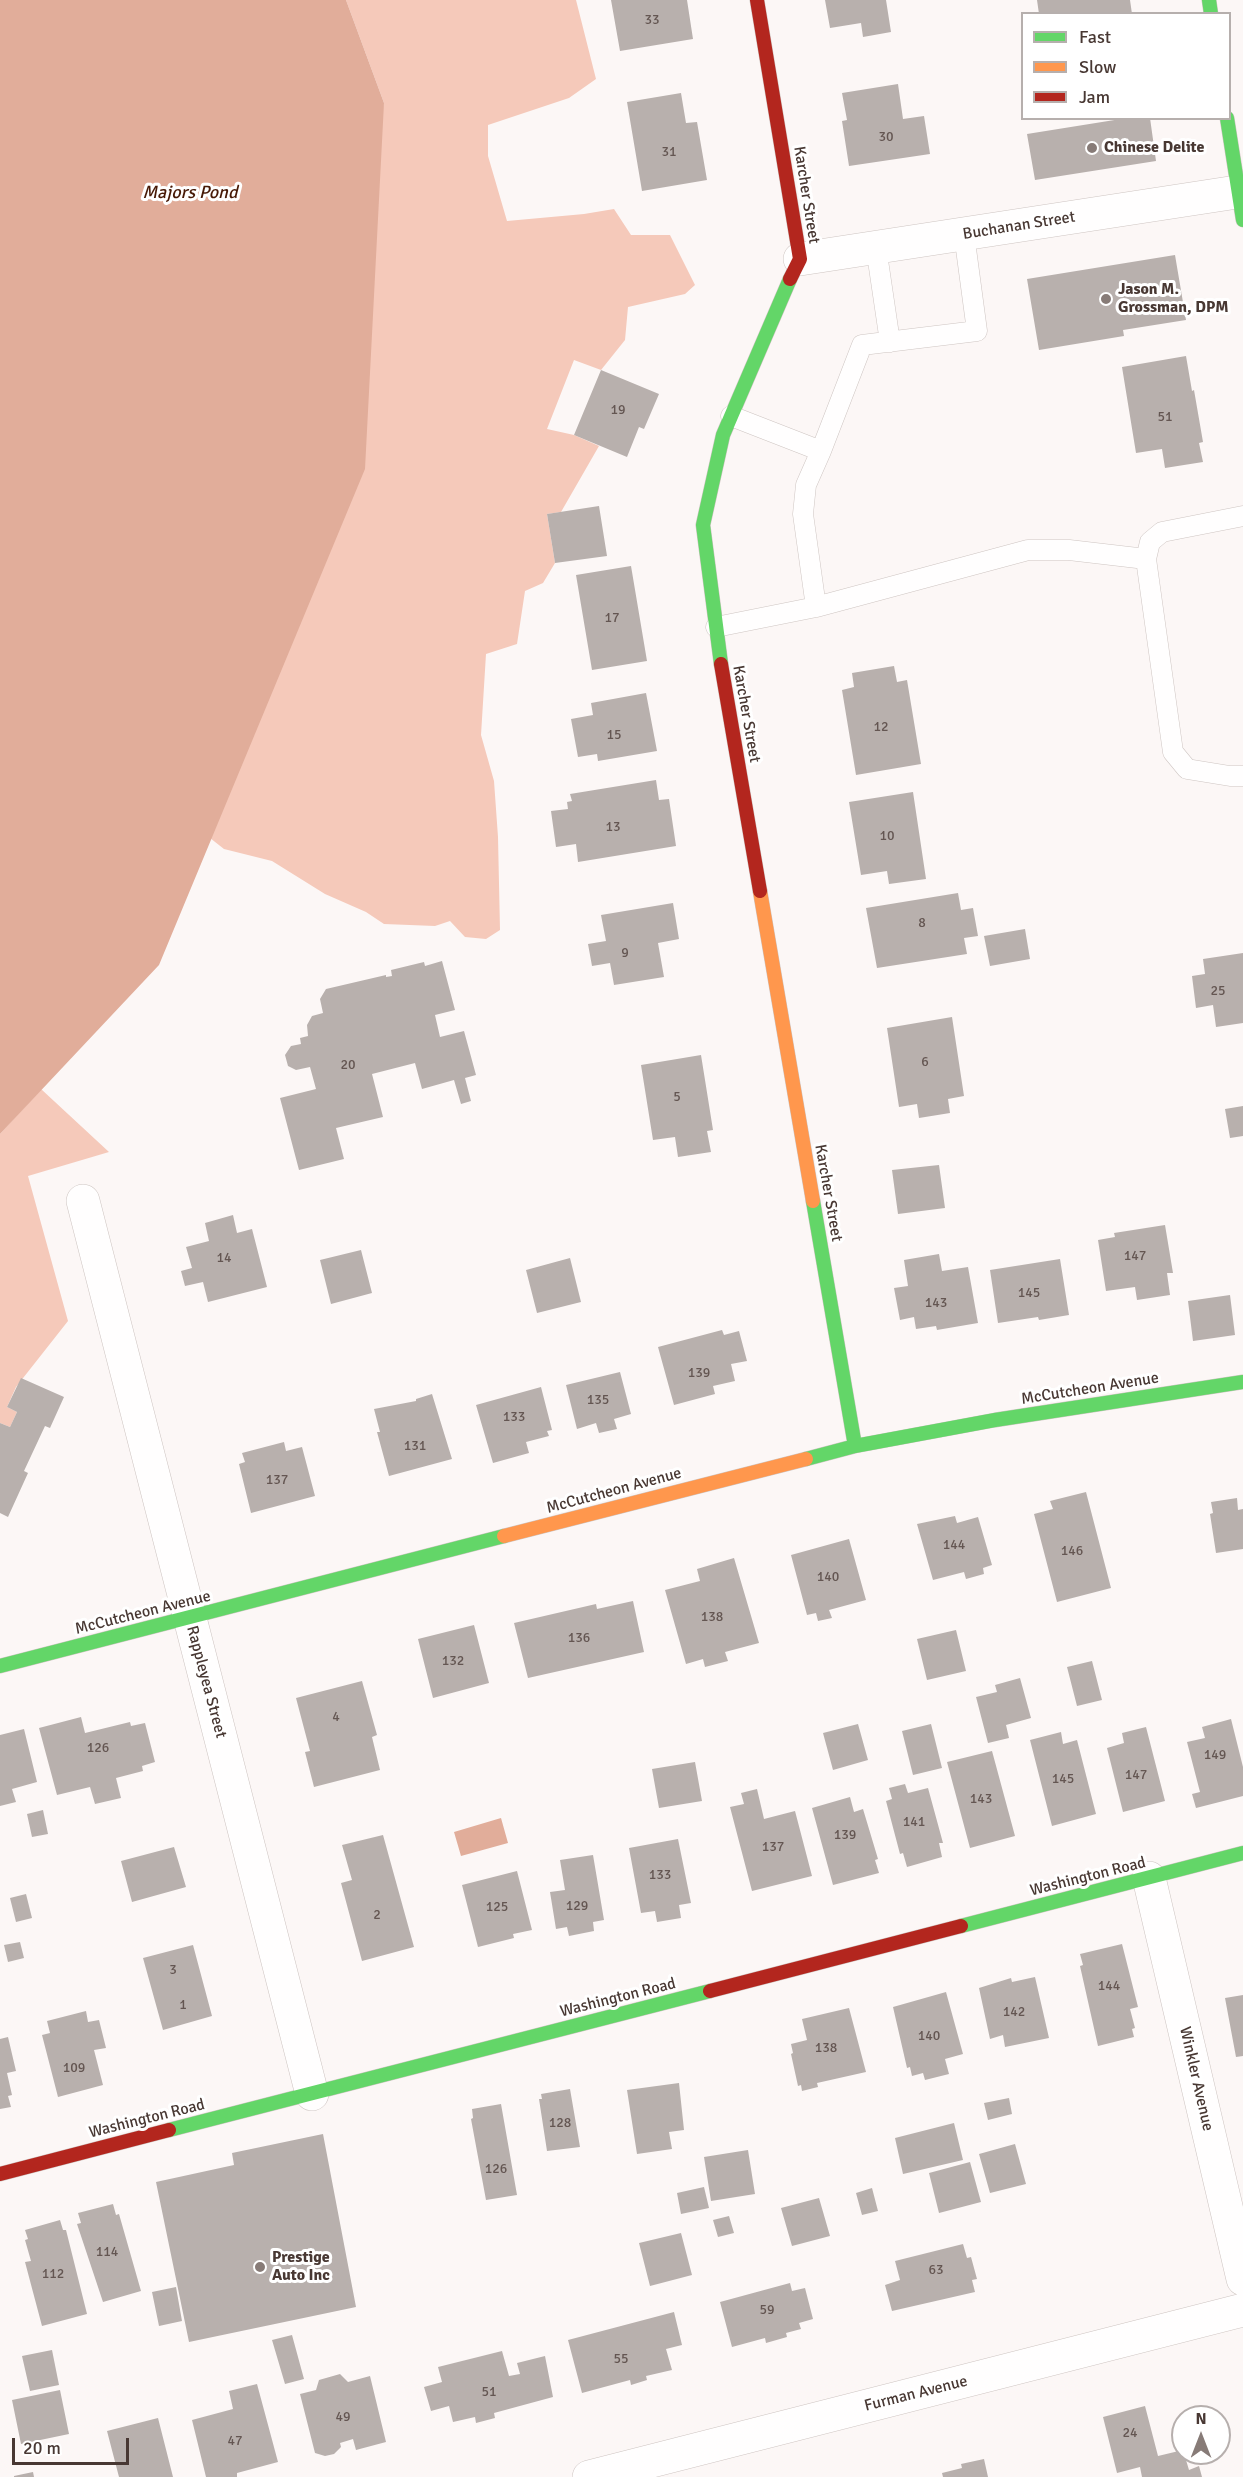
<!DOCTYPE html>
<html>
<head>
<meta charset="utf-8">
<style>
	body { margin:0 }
	#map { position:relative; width:1243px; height:2477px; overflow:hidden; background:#fcf7f6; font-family:Signika,sans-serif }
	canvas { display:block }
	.legend { position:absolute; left:1021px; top:12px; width:210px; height:108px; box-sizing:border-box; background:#fff; border:2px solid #b6afad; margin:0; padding:8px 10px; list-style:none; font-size:18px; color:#483833 }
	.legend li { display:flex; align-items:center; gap:12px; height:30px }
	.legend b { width:30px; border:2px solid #b6afad }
	.north { position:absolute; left:1171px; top:2405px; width:60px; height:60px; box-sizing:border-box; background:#fff; border:2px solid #b6afad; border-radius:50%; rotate:0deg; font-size:16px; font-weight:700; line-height:24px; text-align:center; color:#483833 }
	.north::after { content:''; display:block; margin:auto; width:21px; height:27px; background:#877b77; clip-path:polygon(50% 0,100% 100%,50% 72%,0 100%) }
	.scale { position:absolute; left:12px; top:2438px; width:117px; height:27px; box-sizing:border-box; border:3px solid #483833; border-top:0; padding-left:8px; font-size:18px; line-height:21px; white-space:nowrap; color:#483833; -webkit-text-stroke:4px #fff; paint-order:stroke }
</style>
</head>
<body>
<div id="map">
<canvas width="1243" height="2477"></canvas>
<ul class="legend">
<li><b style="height:8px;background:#63d668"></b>Fast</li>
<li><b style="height:8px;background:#ff974d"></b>Slow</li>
<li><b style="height:8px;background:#b3261e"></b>Jam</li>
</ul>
<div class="north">N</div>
<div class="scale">20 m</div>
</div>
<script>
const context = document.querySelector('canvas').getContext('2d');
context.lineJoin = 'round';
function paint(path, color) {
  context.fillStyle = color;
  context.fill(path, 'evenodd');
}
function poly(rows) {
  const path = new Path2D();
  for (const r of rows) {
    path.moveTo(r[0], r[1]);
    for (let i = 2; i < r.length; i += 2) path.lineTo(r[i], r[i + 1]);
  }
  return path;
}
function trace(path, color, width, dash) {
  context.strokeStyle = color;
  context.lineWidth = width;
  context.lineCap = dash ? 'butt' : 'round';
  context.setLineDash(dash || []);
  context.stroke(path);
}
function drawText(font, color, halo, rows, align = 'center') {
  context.font = font + ' Signika,sans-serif';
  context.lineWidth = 6;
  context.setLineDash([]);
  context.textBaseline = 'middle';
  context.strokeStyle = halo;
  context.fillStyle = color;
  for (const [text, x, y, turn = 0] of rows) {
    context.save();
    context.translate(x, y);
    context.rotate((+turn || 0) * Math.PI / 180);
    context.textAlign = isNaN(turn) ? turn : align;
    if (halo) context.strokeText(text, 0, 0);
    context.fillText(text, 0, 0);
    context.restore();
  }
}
paint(poly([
	[346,0,576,0,596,79,569,98,488,125,488,156,507,221,584,214,614,209,631,235,670,235,695,285,685,294,628,307,625,340,601,370,574,360,547,429,574,435,599,446,561,512,547,514,555,563,543,583,525,591,517,644,486,654,481,735,494,781,498,837,500,930,486,939,465,937,450,921,435,926,384,924,366,912,325,894,272,861,224,849,210,838,234,781,384,103],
	[41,1089,109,1152,28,1176,68,1321,16,1387,7,1407,17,1412,10,1427,0,1423,0,1134]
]), '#f5c9ba');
paint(poly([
	[0,0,346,0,384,103,365,469,159,965,0,1134],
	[501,1818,508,1843,461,1856,454,1832]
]), '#e1ad9a');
paint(poly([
	[611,0,687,0,693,39,620,51],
	[825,0,886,0,891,32,863,37,861,23,830,28],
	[1037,0,1130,0,1132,14,1039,14],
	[898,84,903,119,924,116,930,154,849,166,842,121,847,120,842,93],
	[681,93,686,123,697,122,707,180,642,191,627,102],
	[1127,118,1150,118,1156,161,1035,180,1027,134],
	[1175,255,1186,320,1123,330,1124,336,1039,350,1027,279],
	[1186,356,1192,391,1194,390,1203,442,1199,443,1203,462,1165,468,1162,449,1136,453,1122,367],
	[601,370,659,394,644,429,639,427,627,457,574,435],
	[599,506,607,556,555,563,547,514],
	[631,566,647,661,592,670,576,575],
	[894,666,897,682,907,680,921,764,856,775,842,690,854,687,852,673],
	[646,693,657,751,598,761,597,754,578,757,571,719,593,715,591,703],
	[656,780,659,800,669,799,676,846,578,862,576,844,556,847,551,811,568,809,567,802,572,801,570,794],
	[913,792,926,879,889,884,887,871,861,875,849,802],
	[958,893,961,910,973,908,978,936,964,938,967,954,877,968,866,908],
	[673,903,679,939,658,943,664,977,614,985,610,963,592,966,588,944,606,941,601,915],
	[1025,929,1030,959,990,966,984,936],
	[1243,953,1243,1023,1216,1027,1213,1005,1196,1008,1192,976,1205,974,1203,959],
	[442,961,455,1010,435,1015,440,1037,464,1031,476,1075,465,1078,471,1101,461,1104,454,1080,422,1089,415,1063,372,1074,383,1117,336,1128,344,1159,299,1170,280,1098,316,1089,310,1067,296,1070,288,1066,285,1055,291,1046,301,1044,300,1038,308,1036,307,1025,312,1016,323,1013,320,999,326,989,386,975,386,977,392,976,391,970,424,962,425,966],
	[952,1017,964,1096,948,1099,950,1113,919,1118,917,1104,899,1107,887,1028],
	[701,1055,713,1130,707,1131,711,1152,678,1157,675,1137,653,1140,641,1065],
	[1243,1106,1243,1136,1230,1138,1225,1109],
	[939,1165,945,1208,898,1214,892,1170],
	[233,1215,237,1233,252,1229,267,1287,208,1302,203,1282,185,1286,181,1271,192,1268,186,1247,209,1241,205,1223],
	[1165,1225,1173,1273,1167,1273,1170,1295,1137,1300,1135,1287,1106,1291,1098,1240,1115,1237,1114,1233],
	[361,1250,372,1293,331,1304,320,1260],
	[939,1254,942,1271,968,1267,978,1323,937,1330,936,1326,916,1329,914,1317,900,1320,894,1288,908,1286,904,1260],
	[570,1258,581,1302,537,1313,526,1270],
	[1060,1259,1069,1315,1039,1320,1038,1317,998,1323,990,1270],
	[1230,1295,1235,1335,1193,1341,1188,1301],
	[722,1330,724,1335,739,1331,747,1361,731,1364,735,1381,713,1386,715,1394,674,1405,658,1347],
	[620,1372,631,1414,614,1419,617,1429,599,1433,596,1423,577,1429,566,1385],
	[21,1378,64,1397,50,1428,45,1426,24,1471,28,1473,8,1517,0,1513,0,1423,10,1427,17,1412,7,1407],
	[541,1387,552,1430,547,1431,549,1436,526,1442,529,1453,493,1463,476,1405],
	[432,1394,452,1459,389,1476,377,1432,380,1432,374,1409,416,1401,416,1399],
	[284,1442,286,1451,302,1447,315,1496,251,1513,239,1464,245,1462,242,1453],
	[1086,1492,1111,1588,1057,1602,1034,1514,1053,1509,1050,1501],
	[1237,1498,1238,1510,1243,1509,1243,1549,1216,1553,1210,1514,1213,1513,1211,1502],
	[955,1516,957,1523,978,1517,992,1565,983,1568,984,1574,966,1579,964,1572,933,1580,917,1524],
	[849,1539,866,1600,829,1610,832,1618,818,1621,816,1613,807,1615,791,1555],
	[734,1558,759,1643,725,1652,728,1661,705,1667,703,1659,686,1664,665,1590,700,1581,697,1569],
	[633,1601,644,1652,528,1678,514,1623,596,1604,597,1609],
	[474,1625,489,1683,433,1698,418,1639],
	[956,1630,966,1671,927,1680,917,1639],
	[1092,1661,1102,1700,1077,1706,1067,1667],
	[1020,1678,1031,1718,1006,1725,1009,1738,988,1743,976,1697,997,1692,995,1685],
	[362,1681,377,1735,372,1737,380,1770,314,1787,305,1752,310,1751,296,1698],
	[81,1717,85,1733,130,1722,131,1726,145,1723,155,1762,142,1766,143,1771,116,1778,121,1798,95,1804,90,1787,57,1795,39,1728],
	[1231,1719,1243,1767,1243,1796,1196,1808,1192,1794,1200,1792,1187,1742,1205,1738,1202,1727],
	[858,1724,868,1760,833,1770,823,1733],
	[931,1724,942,1768,913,1775,902,1731],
	[1146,1727,1165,1801,1123,1812,1107,1748,1124,1743,1122,1733],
	[24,1729,37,1782,12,1789,16,1802,0,1806,0,1735],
	[1061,1732,1063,1744,1077,1740,1096,1814,1052,1826,1030,1740],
	[992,1751,1015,1836,970,1848,947,1762],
	[695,1762,702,1801,659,1808,652,1769],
	[905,1784,908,1793,928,1788,943,1843,939,1843,942,1857,907,1867,903,1853,900,1854,886,1801,892,1799,889,1788],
	[757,1789,764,1819,795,1811,812,1876,752,1891,730,1807,744,1804,741,1793],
	[850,1797,854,1812,863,1809,878,1859,875,1860,879,1873,833,1885,812,1808],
	[43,1810,48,1834,32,1837,27,1814],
	[383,1835,414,1947,362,1961,341,1883,352,1880,342,1845],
	[678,1839,691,1903,679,1905,681,1918,657,1922,655,1911,641,1913,629,1848],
	[174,1847,186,1887,132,1902,121,1861],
	[593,1855,604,1920,593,1922,594,1931,569,1936,567,1927,556,1929,550,1892,565,1890,560,1860],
	[517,1871,532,1930,513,1934,514,1938,478,1947,462,1885],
	[26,1894,32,1918,16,1922,10,1898],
	[20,1942,24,1958,8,1962,4,1945],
	[1122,1944,1138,2007,1130,2009,1135,2028,1132,2029,1134,2037,1098,2046,1080,1966,1083,1965,1080,1954],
	[193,1945,212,2016,163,2030,143,1958],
	[1035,1977,1049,2038,1005,2047,1003,2035,990,2039,979,1988,1011,1978,1012,1982],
	[946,1992,963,2054,945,2059,949,2074,925,2080,923,2073,912,2076,910,2067,907,2068,893,2007],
	[1243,1995,1243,2056,1236,2057,1225,1998],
	[849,2008,866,2072,817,2083,818,2087,802,2091,801,2085,798,2086,791,2054,793,2053,791,2044,807,2040,802,2019],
	[86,2011,88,2022,99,2020,106,2048,94,2050,103,2085,58,2097,42,2035,50,2033,47,2021],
	[8,2037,16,2071,7,2073,12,2095,8,2096,11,2107,0,2109,0,2039],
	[679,2083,684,2130,669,2132,672,2149,637,2154,627,2090],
	[570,2089,580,2147,547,2151,539,2099,542,2099,541,2094],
	[1009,2098,1012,2114,988,2120,984,2103],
	[501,2104,517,2195,486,2200,471,2119,473,2118,472,2109],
	[954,2123,963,2160,903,2174,895,2138],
	[323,2134,356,2307,189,2342,156,2182,234,2165,232,2153],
	[1015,2144,1026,2184,990,2193,979,2154],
	[748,2150,755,2194,711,2201,704,2157],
	[970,2162,981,2202,939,2213,929,2173],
	[704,2187,709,2208,681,2214,677,2193],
	[872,2188,878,2211,862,2215,856,2193],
	[819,2198,830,2236,792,2246,781,2208],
	[113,2204,116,2215,119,2214,141,2291,103,2302,77,2224,81,2223,78,2213],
	[729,2216,734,2233,718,2237,713,2220],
	[60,2220,63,2230,66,2230,87,2314,42,2326,25,2262,31,2261,25,2240,28,2239,25,2230],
	[681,2233,692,2275,650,2286,639,2243],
	[963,2244,967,2258,971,2257,977,2279,972,2280,975,2292,892,2311,885,2285,900,2280,895,2261],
	[790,2283,792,2291,805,2288,813,2319,799,2323,801,2329,786,2333,787,2337,766,2343,765,2338,732,2347,720,2302],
	[176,2287,182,2321,159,2326,152,2292],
	[674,2312,682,2345,666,2349,672,2370,646,2376,647,2380,631,2385,630,2380,582,2393,568,2340],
	[292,2335,304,2379,285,2384,272,2340],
	[52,2350,59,2385,30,2391,22,2356],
	[502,2351,509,2376,520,2374,517,2363,545,2356,553,2397,494,2413,495,2418,476,2423,475,2417,453,2422,449,2406,431,2411,424,2387,442,2382,438,2367],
	[340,2374,348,2382,370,2376,386,2442,356,2450,353,2439,340,2443,341,2447,334,2454,325,2456,315,2453,300,2394,316,2390,319,2380],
	[257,2384,278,2462,237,2473,237,2477,206,2477,192,2420,233,2409,229,2391],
	[60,2390,69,2434,21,2444,12,2400],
	[1145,2406,1158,2456,1183,2450,1189,2470,1199,2466,1202,2477,1142,2477,1140,2467,1117,2473,1103,2417],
	[158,2418,173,2477,119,2477,107,2431],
	[984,2459,988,2477,943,2477,942,2473,962,2468,961,2464],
	[33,2472,34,2477,14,2477,14,2476]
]), '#b8b0ad');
const lane = poly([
	[876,247,890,342],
	[731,416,821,451,862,345,977,331,964,234],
	[1243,516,1162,532,1150,542,1146,559,1173,752,1187,769,1230,776,1243,776],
	[816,607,1028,550,1069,550,1146,559],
	[716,627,816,607,803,514,806,485,821,451]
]);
const street = poly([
	[800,259,1243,191],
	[83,1201,312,2094],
	[1149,1878,1243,2279],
	[589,2477,1243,2310]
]);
const fast = poly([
	[1209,0,1211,14],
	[1227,118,1243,220],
	[721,664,703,525,723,435,790,279],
	[813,1201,855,1446],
	[806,1459,855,1446,995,1420,1243,1382],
	[0,1666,504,1536],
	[961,1926,1243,1853],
	[169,2130,710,1991]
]);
const slow = poly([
	[760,891,813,1201],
	[504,1536,806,1459]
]);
const jam = poly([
	[757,0,800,259,790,279],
	[721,664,760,891],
	[710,1991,961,1926],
	[0,2174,169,2130]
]);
trace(lane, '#cec5c2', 21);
trace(street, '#cec5c2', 34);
trace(fast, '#cec5c2', 15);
trace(slow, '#cec5c2', 15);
trace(jam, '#cec5c2', 15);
trace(lane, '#fffefe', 20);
trace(street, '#fffefe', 33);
trace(fast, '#63d668', 14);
trace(slow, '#ff974d', 14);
trace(jam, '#b3261e', 14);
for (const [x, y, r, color] of [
	[1092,148,6,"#877b77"],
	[1106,299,6,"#877b77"],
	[260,2267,6,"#877b77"]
]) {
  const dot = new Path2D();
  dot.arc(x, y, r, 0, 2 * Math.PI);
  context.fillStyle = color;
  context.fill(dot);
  trace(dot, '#fff', 2);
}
drawText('14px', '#645652', null, [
	["33",652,20],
	["30",886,137],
	["31",669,152],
	["19",618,410],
	["51",1165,417],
	["17",612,618],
	["12",881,727],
	["15",614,735],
	["13",613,827],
	["10",887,836],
	["8",922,923],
	["9",625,953],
	["25",1218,991],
	["6",925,1062],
	["20",348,1065],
	["5",677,1097],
	["147",1135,1256],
	["14",224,1258],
	["145",1029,1293],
	["143",936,1303],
	["139",699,1373],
	["135",598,1400],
	["133",514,1417],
	["131",415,1446],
	["137",277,1480],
	["144",954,1545],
	["146",1072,1551],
	["140",828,1577],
	["138",712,1617],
	["136",579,1638],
	["132",453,1661],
	["4",336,1717],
	["126",98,1748],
	["149",1215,1755],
	["147",1136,1775],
	["145",1063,1779],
	["143",981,1799],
	["141",914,1822],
	["139",845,1835],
	["137",773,1847],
	["133",660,1875],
	["129",577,1906],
	["125",497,1907],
	["2",377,1915],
	["3",173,1970],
	["144",1109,1986],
	["1",183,2005],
	["142",1014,2012],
	["140",929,2036],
	["138",826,2048],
	["109",74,2068],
	["128",560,2123],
	["126",496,2169],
	["114",107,2252],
	["63",936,2270],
	["112",53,2274],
	["59",767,2310],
	["55",621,2359],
	["51",489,2392],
	["49",343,2417],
	["24",1130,2433],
	["47",235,2441]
]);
drawText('bold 16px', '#483833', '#fff', [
	["Chinese Delite",1104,148],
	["Jason M.",1118,290],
	["Grossman, DPM",1118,308],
	["Prestige",272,2258],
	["Auto Inc",272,2276]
], 'left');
drawText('16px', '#483833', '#fff', [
	["Karcher Street",806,195,81],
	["Buchanan Street",1019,226,-9],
	["Karcher Street",746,714,80],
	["Karcher Street",828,1193,80],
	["McCutcheon Avenue",1090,1389,-9],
	["McCutcheon Avenue",614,1491,-15],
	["McCutcheon Avenue",143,1613,-14],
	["Rappleyea Street",206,1682,75],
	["Washington Road",1088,1877,-14],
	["Washington Road",618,1998,-14],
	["Winkler Avenue",1196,2079,77],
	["Washington Road",147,2119,-14],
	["Furman Avenue",916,2394,-14]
]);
drawText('italic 18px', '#471906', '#fff', [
	["Majors Pond",190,193]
]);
</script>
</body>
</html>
